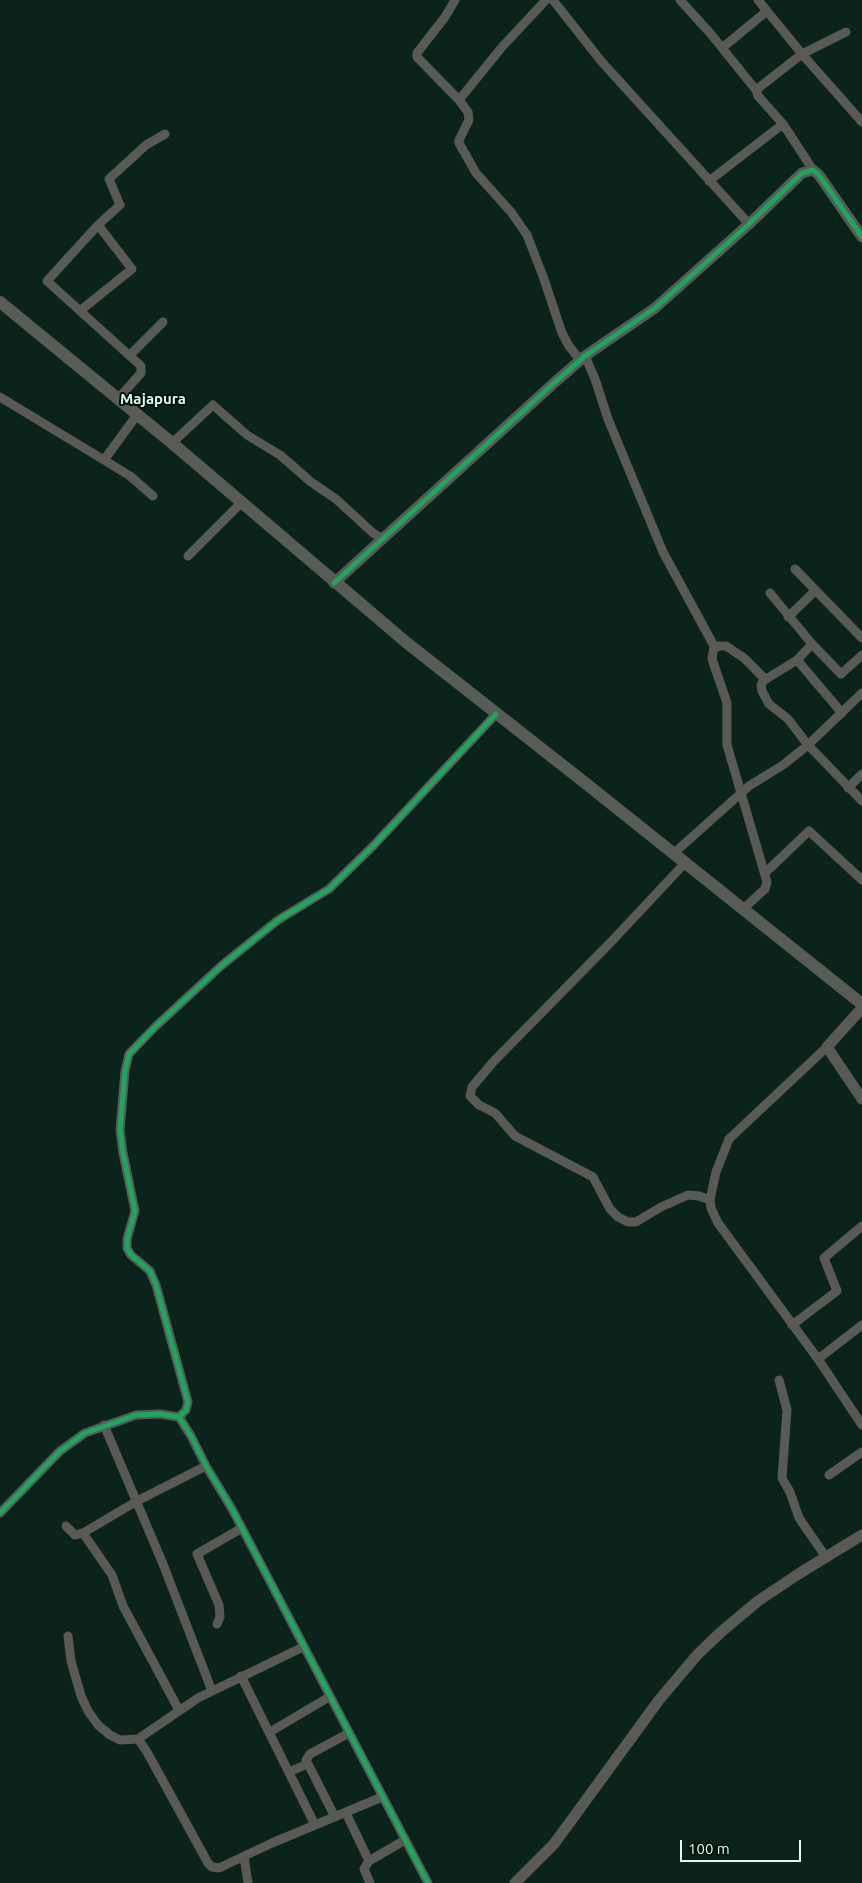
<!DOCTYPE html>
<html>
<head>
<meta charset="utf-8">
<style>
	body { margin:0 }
	#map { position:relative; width:862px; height:1883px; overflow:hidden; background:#0a241b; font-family:Ubuntu,sans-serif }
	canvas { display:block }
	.scale { position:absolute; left:680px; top:1840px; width:121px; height:22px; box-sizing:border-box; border:2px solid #dffcee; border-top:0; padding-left:6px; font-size:15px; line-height:18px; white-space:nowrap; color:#dffcee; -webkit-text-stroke:4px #00140b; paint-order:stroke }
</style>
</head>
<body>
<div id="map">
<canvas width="862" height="1883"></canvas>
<div class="scale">100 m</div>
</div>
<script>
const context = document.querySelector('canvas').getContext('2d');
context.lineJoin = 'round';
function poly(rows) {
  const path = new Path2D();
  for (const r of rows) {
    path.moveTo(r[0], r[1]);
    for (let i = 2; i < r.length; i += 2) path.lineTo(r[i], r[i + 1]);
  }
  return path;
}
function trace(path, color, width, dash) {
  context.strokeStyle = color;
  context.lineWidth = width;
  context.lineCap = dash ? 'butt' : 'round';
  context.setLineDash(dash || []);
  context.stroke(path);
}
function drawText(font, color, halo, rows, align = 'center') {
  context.font = font + ' Ubuntu,sans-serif';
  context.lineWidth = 4;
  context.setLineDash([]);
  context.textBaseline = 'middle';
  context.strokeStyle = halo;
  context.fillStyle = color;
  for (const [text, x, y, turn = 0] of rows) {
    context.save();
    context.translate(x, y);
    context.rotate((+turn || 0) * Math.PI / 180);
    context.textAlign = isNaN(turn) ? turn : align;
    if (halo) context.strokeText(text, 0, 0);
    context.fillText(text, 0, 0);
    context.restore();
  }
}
trace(poly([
	[455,0,445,17,417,53,417,57,459,100,468,112,469,120,459,140,459,143,476,173,511,212,527,235,544,279,562,333,569,346,580,360],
	[553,0,601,61,749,224],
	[680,0,710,33,756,90,758,96,783,124,813,170],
	[758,0,802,54,862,122],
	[722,48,767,11],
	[756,90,802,54,846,32],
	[459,100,502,47,546,0],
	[709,181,783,124],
	[98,225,47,281,141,366,141,373,118,399],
	[81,310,132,269,98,225,120,205,109,179,146,145,165,134],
	[130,355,163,322],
	[585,356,595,379,608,419,663,552,714,646,712,659,727,703,727,745,767,882,765,889,743,909],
	[0,397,104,460,137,415],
	[172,443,213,405,247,435,280,455,311,482,336,499,373,533,383,539],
	[104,460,130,476,153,496],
	[188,556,241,503],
	[795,569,862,638],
	[770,593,812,644,797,660,763,681,761,685,762,691,769,704,788,719,808,745,862,693],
	[788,617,815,591],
	[812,644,841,674,862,655],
	[714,649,719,646,726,646,744,658,765,679],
	[797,660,842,713],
	[848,788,862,774],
	[673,854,749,786,783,765,808,745,862,801],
	[685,863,611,942,494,1061,472,1087,470,1096,479,1105,495,1113,515,1136,593,1177,610,1209,618,1217,628,1222,636,1222,661,1207,688,1195,699,1196,710,1200],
	[765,873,809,831,862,880],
	[827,1047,729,1139,716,1172,710,1200,711,1208,718,1223,818,1359,862,1425],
	[792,1325,837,1291,824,1258,862,1226],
	[818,1359,862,1325],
	[779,1380,787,1410,782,1478,790,1492,799,1518,826,1557],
	[179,1417,186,1410,188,1402,156,1285,150,1271,131,1255,127,1248,127,1239,135,1211,123,1153,120,1130,125,1071,129,1054,155,1027,221,966,278,920,329,889,374,845,496,714],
	[104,1425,163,1564,212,1691],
	[829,1475,862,1452],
	[0,1513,60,1451,85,1433,136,1415,160,1414,179,1417,191,1436,206,1466,232,1509,428,1883],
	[66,1526,75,1535,83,1533,137,1501,206,1466],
	[83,1533,112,1575,123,1606,179,1710],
	[217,1624,220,1617,219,1605,197,1554,242,1528],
	[68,1636,71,1661,81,1696,88,1711,98,1725,110,1735,120,1740,138,1739,147,1752,208,1863,212,1867,219,1868,272,1843,382,1797],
	[241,1676,315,1825],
	[270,1732,329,1697],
	[138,1739,198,1698,303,1647],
	[289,1772,307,1764],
	[346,1813,369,1861,364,1869,370,1883],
	[335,1817,306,1760,310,1754,349,1733],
	[244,1857,248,1883],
	[369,1861,405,1840]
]), '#595a55', 9);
trace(poly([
	[334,583,554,383,585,356,655,308,749,224,802,173,813,170,819,175,862,237],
	[862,1008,827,1047,862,1099],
	[515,1883,554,1844,659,1700,697,1655,721,1632,758,1601,800,1573,862,1535]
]), '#595a55', 11);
trace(poly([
	[0,302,172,443,407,643,589,786,862,1004]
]), '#585b56', 12);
trace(poly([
	[334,583,554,383,585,356,655,308,749,224,802,173,813,170,819,175,862,237],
	[179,1417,186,1410,188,1402,156,1285,150,1271,131,1255,127,1248,127,1239,135,1211,123,1153,120,1130,125,1071,129,1054,155,1027,221,966,278,920,329,889,374,845,496,714],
	[0,1513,60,1451,85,1433,136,1415,160,1414,179,1417,191,1436,206,1466,232,1509,428,1883]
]), '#20a55d', 5);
drawText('bold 15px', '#dffcee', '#00140b', [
	["Majapura",153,399]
]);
</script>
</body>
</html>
